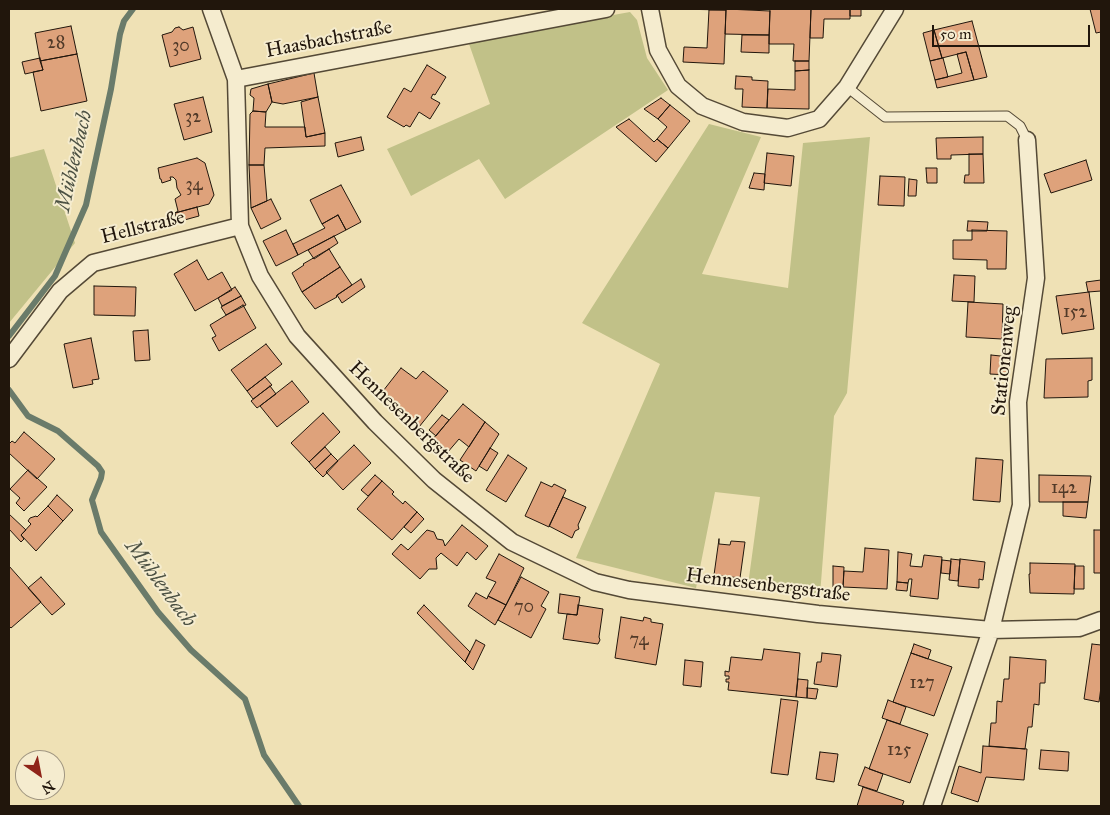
<!DOCTYPE html>
<html>
<head>
<meta charset="utf-8">
<style>
	body { margin:0 }
	#map { position:relative; width:1110px; height:815px; overflow:hidden; background:#efe1b5; font-family:"IM FELL Great Primer",serif }
	canvas { display:block }
	.frame { position:absolute; inset:0; border:10px solid #21160c; pointer-events:none }
	.north { position:absolute; left:15px; top:750px; width:50px; height:50px; box-sizing:border-box; background:#f5eccf; border:1px solid #a09681; border-radius:50%; rotate:147deg; font-size:14px; font-weight:700; line-height:20px; text-align:center; color:#21160c }
	.north::after { content:''; display:block; margin:auto; width:18px; height:22px; background:#8f2418; clip-path:polygon(50% 0,100% 100%,50% 72%,0 100%) }
	.scale { position:absolute; left:932px; top:25px; width:158px; height:22px; box-sizing:border-box; border:2px solid #21160c; border-top:0; padding-left:6px; font-size:15px; line-height:18px; white-space:nowrap; color:#21160c; -webkit-text-stroke:4px #f5eccf; paint-order:stroke }
</style>
</head>
<body>
<div id="map">
<canvas width="1110" height="815"></canvas>
<div class="frame"></div>
<div class="north">N</div>
<div class="scale">50 m</div>
</div>
<script>
const context = document.querySelector('canvas').getContext('2d');
context.lineJoin = 'round';
function paint(path, color) {
  context.fillStyle = color;
  context.fill(path, 'evenodd');
}
function poly(rows) {
  const path = new Path2D();
  for (const r of rows) {
    path.moveTo(r[0], r[1]);
    for (let i = 2; i < r.length; i += 2) path.lineTo(r[i], r[i + 1]);
  }
  return path;
}
function trace(path, color, width, dash) {
  context.strokeStyle = color;
  context.lineWidth = width;
  context.lineCap = dash ? 'butt' : 'round';
  context.setLineDash(dash || []);
  context.stroke(path);
}
function drawText(font, color, halo, rows, align = 'center') {
  context.font = font + ' "IM FELL Great Primer",serif';
  context.lineWidth = 4;
  context.setLineDash([]);
  context.textBaseline = 'middle';
  context.strokeStyle = halo;
  context.fillStyle = color;
  for (const [text, x, y, turn = 0] of rows) {
    context.save();
    context.translate(x, y);
    context.rotate((+turn || 0) * Math.PI / 180);
    context.textAlign = isNaN(turn) ? turn : align;
    if (halo) context.strokeText(text, 0, 0);
    context.fillText(text, 0, 0);
    context.restore();
  }
}
paint(poly([
	[630,12,637,20,647,58,668,90,505,199,479,159,411,196,387,149,490,104,468,41],
	[709,124,761,137,702,274,788,288,803,143,870,137,847,393,834,416,820,595,748,585,760,497,715,492,696,588,576,558,660,364,582,323],
	[44,149,75,243,9,323,9,158]
]), '#c1c188');
trace(poly([
	[9,336,55,276,86,205,111,89,120,34,124,21,133,9],
	[9,390,28,416,58,431,98,466,102,472,101,478,92,500,101,532,158,612,191,650,245,699,264,755,299,806]
]), '#6a7b6a', 6);
const building = poly([
	[673,9,726,9,726,10,673,9],
	[726,9,770,11,769,35,725,34,726,9],
	[770,9,811,9,809,61,793,61,794,44,769,44,770,9],
	[811,9,850,9,850,19,824,19,823,38,810,38,811,9],
	[850,9,861,9,861,16,850,16,850,9],
	[1090,9,1101,9,1101,32,1096,33,1090,9],
	[709,10,726,10,724,64,683,62,684,47,707,48,709,10],
	[972,21,987,77,974,80,966,52,942,58,934,30,972,21],
	[71,26,77,54,40,61,35,33,71,26],
	[179,27,183,30,193,27,201,59,170,67,162,35,172,32,175,28,179,27],
	[934,30,942,58,930,61,923,33,934,30],
	[742,35,769,35,769,53,741,52,742,35],
	[966,52,974,80,937,88,935,80,962,73,957,54,966,52],
	[77,54,87,101,41,111,33,72,43,70,40,61,77,54],
	[40,58,43,70,25,74,22,62,40,58],
	[943,58,948,77,935,80,930,61,943,58],
	[795,61,809,61,809,70,795,71,795,61],
	[427,65,446,77,435,95,433,94,431,98,440,103,430,119,419,112,410,127,406,125,404,127,387,117,404,88,411,92,427,65],
	[809,70,809,109,767,108,768,89,795,90,795,71,809,70],
	[314,73,318,97,283,104,272,102,268,84,314,73],
	[736,76,752,77,752,80,768,81,767,108,742,107,743,89,735,89,736,76],
	[268,84,272,102,266,112,253,111,254,98,250,95,251,89,268,84],
	[203,97,212,132,184,140,174,104,203,97],
	[318,97,325,133,306,137,301,102,318,97],
	[661,98,670,105,658,119,644,109,661,98],
	[670,105,690,121,668,148,657,139,667,127,658,119,670,105],
	[253,111,266,112,265,127,305,127,306,137,325,133,325,146,265,148,264,165,249,165,250,114,253,111],
	[629,119,654,142,657,139,668,148,656,162,616,127,629,119],
	[361,137,364,150,338,157,335,143,361,137],
	[983,137,983,154,951,155,951,159,937,159,936,138,983,137],
	[767,153,794,156,791,186,764,183,767,153],
	[969,154,983,154,984,183,964,183,965,175,969,175,969,154],
	[197,158,205,163,214,195,209,204,175,213,178,211,175,199,181,195,177,188,176,180,173,177,170,177,171,180,162,183,161,179,160,179,158,168,197,158],
	[1086,160,1092,180,1051,193,1044,174,1086,160],
	[249,165,264,165,267,201,251,208,249,165],
	[926,168,937,168,937,183,927,183,926,168],
	[754,173,765,174,764,190,749,188,754,173],
	[880,176,905,177,904,206,878,205,880,176],
	[909,179,917,180,916,196,908,196,909,179],
	[341,185,361,222,346,230,338,215,322,224,310,200,341,185],
	[271,199,281,219,261,229,251,208,271,199],
	[197,207,199,216,177,222,175,213,197,207],
	[338,215,346,230,298,255,293,244,325,228,322,224,338,215],
	[968,221,988,222,987,231,967,231,968,221],
	[286,230,298,255,276,266,263,241,286,230],
	[972,230,1007,231,1006,269,987,269,987,260,953,259,953,240,972,240,972,230],
	[334,236,338,243,314,259,308,250,334,236],
	[329,249,340,267,302,292,292,273,304,265,303,264,329,249],
	[197,260,208,280,222,272,232,290,195,311,174,274,197,260],
	[340,267,352,285,336,296,337,297,315,309,302,292,340,267],
	[954,275,975,276,974,302,952,301,954,275],
	[361,279,365,287,342,303,337,295,361,279],
	[1101,280,1101,291,1088,292,1086,282,1101,280],
	[94,286,136,287,135,316,94,315,94,286],
	[235,287,241,296,222,306,218,298,235,287],
	[1089,292,1094,329,1062,334,1056,296,1089,292],
	[241,296,246,305,226,315,221,307,241,296],
	[968,302,1003,304,1002,339,966,337,968,302],
	[243,305,256,328,219,351,212,338,216,336,210,325,243,305],
	[148,330,150,360,135,361,133,331,148,330],
	[91,338,99,379,92,380,93,384,73,388,64,344,91,338],
	[266,344,282,364,247,391,231,370,266,344],
	[991,355,1010,357,1009,375,990,374,991,355],
	[1092,358,1092,380,1088,381,1088,397,1044,398,1046,359,1092,358],
	[401,368,416,379,423,371,448,391,419,427,390,404,393,400,383,391,401,368],
	[265,377,272,385,253,399,247,391,265,377],
	[292,381,309,402,277,427,260,406,292,381],
	[270,386,276,394,257,408,251,401,270,386],
	[463,404,485,422,469,447,459,439,447,453,432,440,463,404],
	[323,413,340,432,309,462,291,443,323,413],
	[442,415,449,420,436,436,429,430,442,415],
	[485,422,499,434,476,471,460,460,485,422],
	[24,432,55,459,37,479,9,453,9,444,12,441,15,443,24,432],
	[354,445,371,463,343,490,326,472,354,445],
	[325,447,331,454,315,469,309,462,325,447],
	[490,448,498,453,487,471,479,466,490,448],
	[331,454,338,461,323,477,315,469,331,454],
	[508,455,527,468,506,502,486,490,508,455],
	[976,458,1003,460,1000,502,973,500,976,458],
	[28,470,47,487,24,511,16,503,20,498,10,489,28,470],
	[375,475,382,481,368,496,361,490,375,475],
	[1039,475,1091,476,1088,502,1039,502,1039,475],
	[382,481,394,492,392,494,403,504,405,501,417,512,392,540,357,509,382,481],
	[541,482,552,487,554,484,566,490,549,527,525,516,541,482],
	[57,495,73,510,63,521,48,506,57,495],
	[563,497,586,507,578,525,579,529,575,531,572,538,549,526,563,497],
	[1063,502,1088,502,1086,518,1063,516,1063,502],
	[48,506,63,521,36,551,21,535,31,524,28,521,30,518,36,516,37,517,48,506],
	[417,512,424,519,411,533,404,527,417,512],
	[9,514,26,530,21,535,24,539,21,542,9,529,9,514],
	[462,525,488,546,476,560,467,552,457,566,441,553,436,558,437,569,429,569,420,579,392,554,401,544,408,550,427,530,434,532,437,539,443,540,445,546,462,525],
	[1094,530,1101,530,1101,573,1094,573,1094,530],
	[719,539,719,544,730,545,731,541,745,542,740,578,714,575,719,539],
	[865,548,889,550,887,589,843,587,844,571,863,572,865,548],
	[898,552,912,554,910,566,922,567,924,555,942,557,938,599,910,596,912,579,909,579,908,583,897,582,898,552],
	[499,554,524,568,506,605,488,596,496,582,486,578,499,554],
	[951,559,960,560,958,581,949,580,951,559],
	[960,559,985,562,983,580,979,579,979,588,958,586,960,559],
	[942,560,951,561,950,574,941,573,942,560],
	[1030,563,1075,564,1074,594,1030,593,1029,574,1030,574,1030,563],
	[9,566,41,602,11,628,9,626,9,566],
	[833,566,844,567,843,587,833,587,833,566],
	[1075,566,1084,566,1084,589,1074,589,1075,566],
	[41,577,65,604,52,615,28,588,41,577],
	[521,577,549,592,541,606,546,609,531,638,498,620,521,577],
	[897,582,908,583,907,591,896,590,897,582],
	[476,593,487,599,488,596,506,605,495,625,468,606,476,593],
	[560,594,580,597,577,615,558,613,560,594],
	[424,605,470,652,465,662,417,613,424,605],
	[578,605,603,609,599,637,600,640,598,644,563,639,567,614,577,615,578,605],
	[621,617,643,621,644,617,651,619,651,622,663,624,656,665,615,658,621,617],
	[476,640,485,645,473,670,465,662,476,640],
	[914,644,931,650,928,659,911,653,914,644],
	[1092,644,1101,645,1101,687,1099,702,1084,699,1092,644],
	[764,649,800,653,796,697,728,690,729,682,726,682,726,679,729,679,729,676,725,676,725,671,729,672,731,657,762,660,764,649],
	[822,653,841,655,837,687,814,684,817,662,821,662,822,653],
	[911,653,952,667,934,716,893,702,911,653],
	[1010,657,1046,660,1045,683,1040,683,1039,705,1034,704,1032,727,1028,727,1025,749,989,746,991,723,996,723,997,701,1002,702,1004,679,1009,679,1010,657],
	[685,660,703,662,701,687,683,685,685,660],
	[798,679,808,680,807,698,796,697,798,679],
	[807,688,818,689,816,699,807,698,807,688],
	[781,699,798,701,788,775,771,773,781,699],
	[888,700,906,707,900,724,882,718,888,700],
	[887,720,928,734,910,783,869,769,887,720],
	[983,746,1027,749,1024,780,986,777,978,802,951,793,959,766,981,773,983,746],
	[1041,750,1069,752,1068,771,1039,769,1041,750],
	[820,752,838,754,834,782,816,779,820,752],
	[865,767,883,774,877,791,858,785,865,767],
	[863,787,904,801,902,806,857,806,863,787]
]);
paint(building, '#dea27b');
trace(building, '#21160c', 1);
const lane = poly([
	[847,87,885,117,1007,116,1020,126,1027,140]
]);
const street = poly([
	[211,9,236,79,240,226,260,276,297,336,375,422,434,480,512,542,595,582,629,590,818,614,991,630,1079,628,1101,620],
	[650,9,658,50,678,86,702,106,743,122,788,128,819,119,847,87,895,9],
	[236,79,606,9],
	[9,359,60,291,93,263,240,226],
	[932,806,991,630,1021,505,1018,402,1036,278,1027,140]
]);
trace(lane, '#544936', 11);
trace(street, '#544936', 19);
trace(lane, '#f5eccf', 9);
trace(street, '#f5eccf', 16);
drawText('18px', '#503928', null, [
	["28",56,44],
	["30",181,47],
	["32",193,118],
	["34",194,186],
	["152",1075,313],
	["142",1064,489],
	["70",524,608],
	["74",639,641],
	["127",922,684],
	["125",899,751]
]);
drawText('20px', '#21160c', '#f5eccf', [
	["Haasbachstraße",329,40,-11],
	["Hellstraße",143,228,-14],
	["Stationenweg",1005,361,-84],
	["Hennesenbergstraße",411,423,44],
	["Hennesenbergstraße",768,586,7]
]);
drawText('italic 21px', '#4c5143', '#f5eccf', [
	["Mühlenbach",75,161,-77],
	["Mühlenbach",160,584,53]
]);
</script>
</body>
</html>
